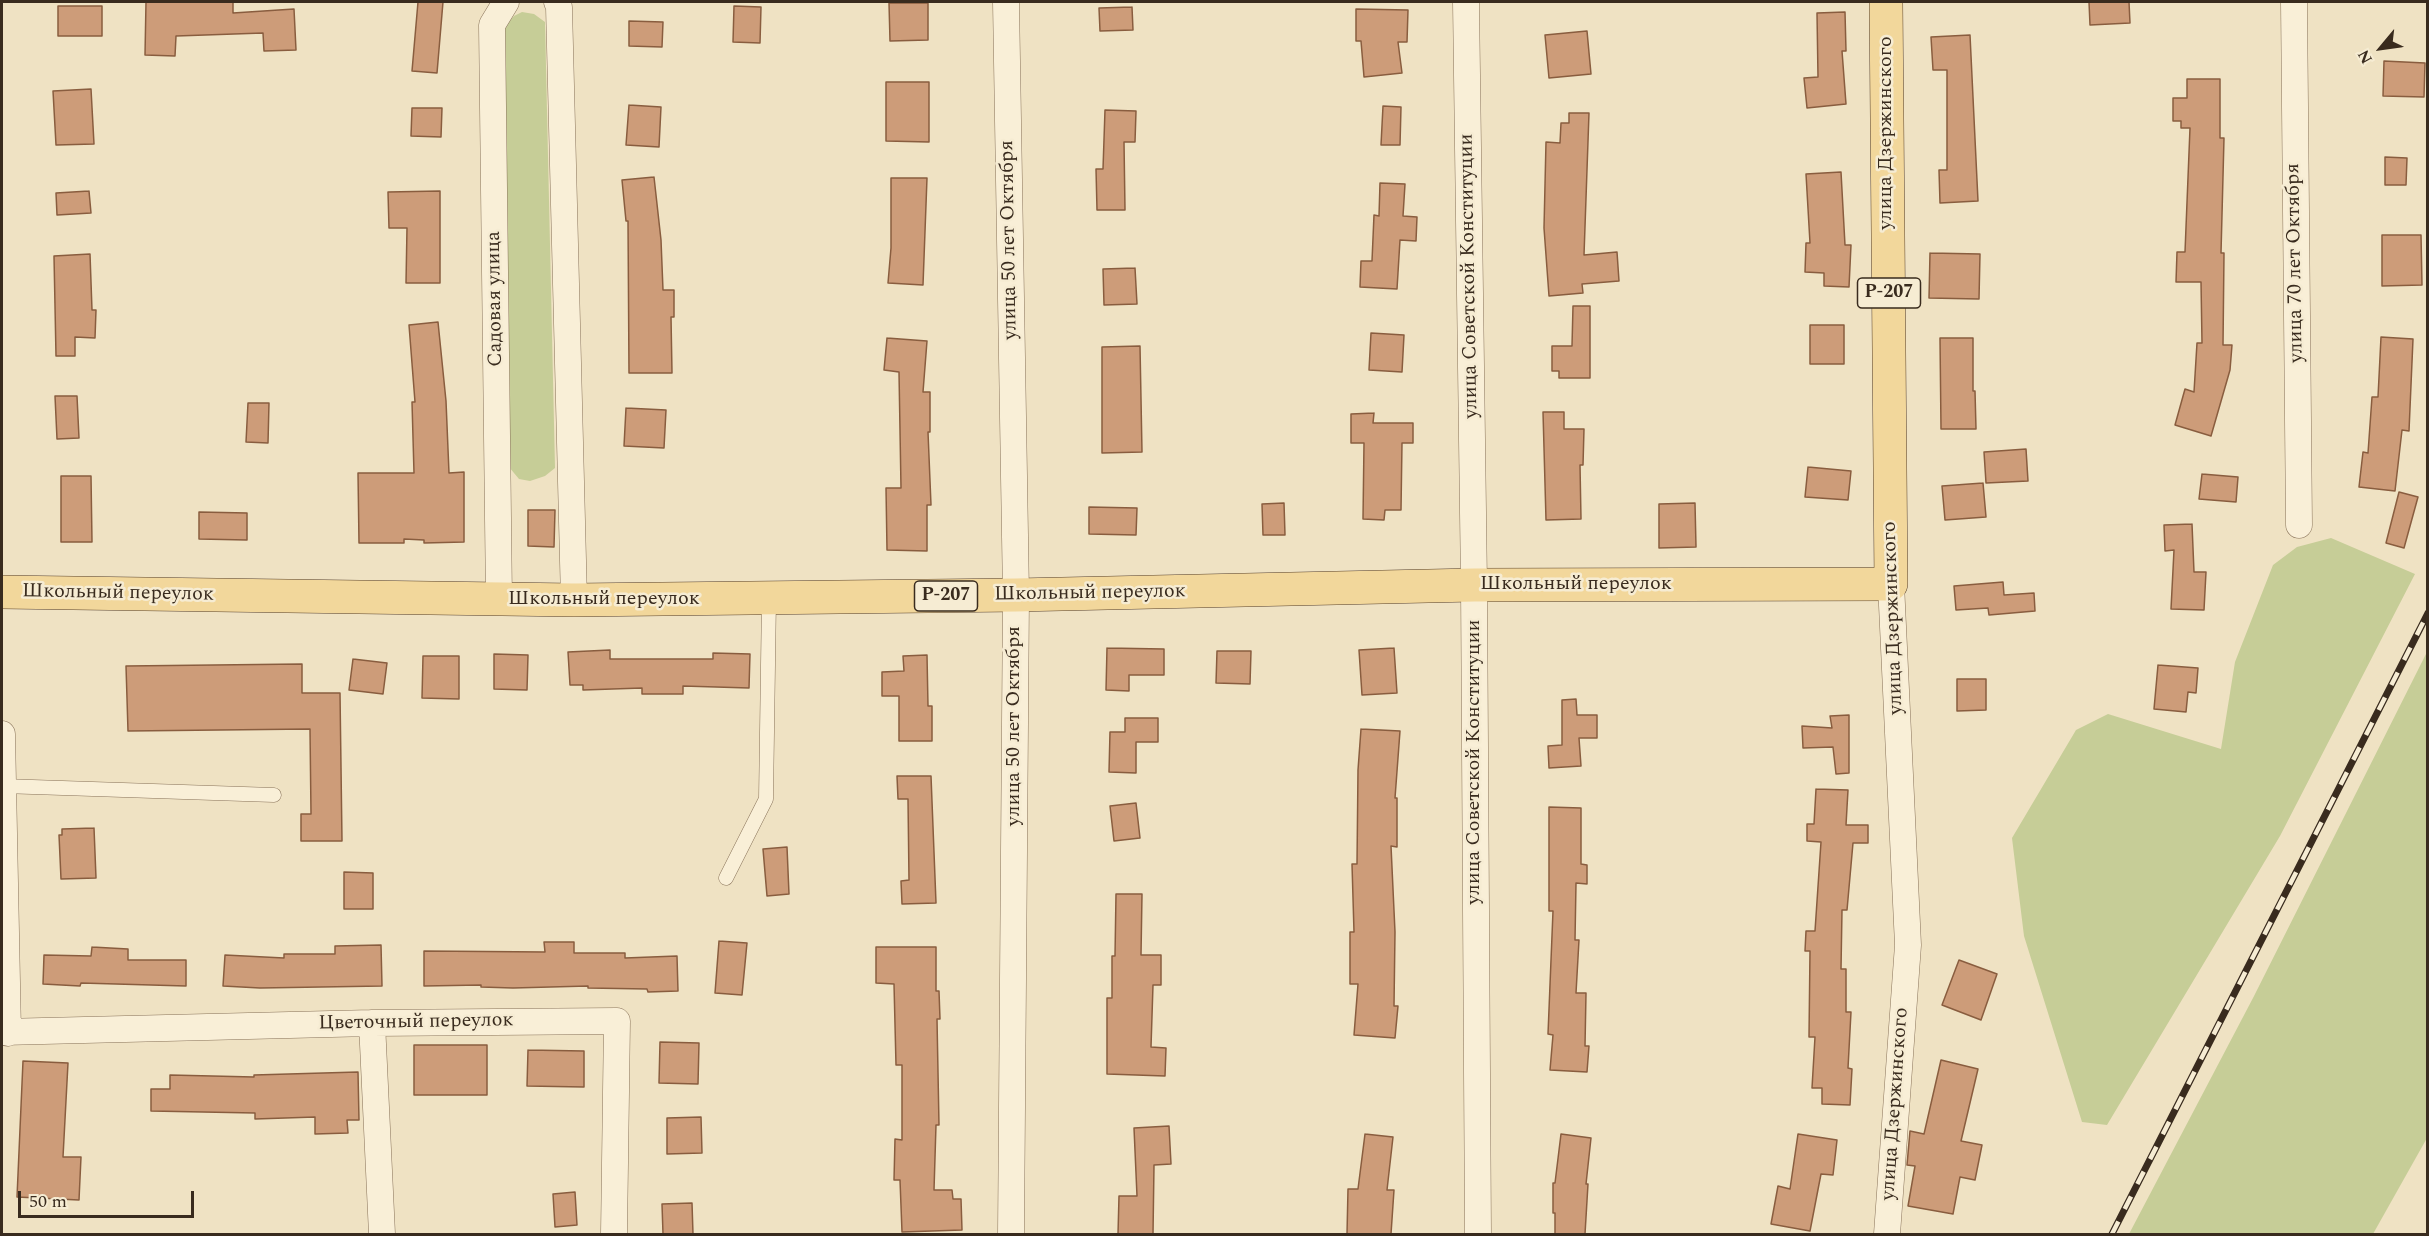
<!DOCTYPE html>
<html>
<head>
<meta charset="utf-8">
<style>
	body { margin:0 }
	#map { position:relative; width:2429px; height:1236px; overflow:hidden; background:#efe2c3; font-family:Spectral,serif }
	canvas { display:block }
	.frame { position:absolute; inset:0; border:3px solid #392b1e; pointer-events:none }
	.north { position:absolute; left:2351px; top:18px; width:60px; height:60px; -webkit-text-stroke:4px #f6ecd3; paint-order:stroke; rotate:241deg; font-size:16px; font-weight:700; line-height:24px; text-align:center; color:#392b1e }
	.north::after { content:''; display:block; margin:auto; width:21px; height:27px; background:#392b1e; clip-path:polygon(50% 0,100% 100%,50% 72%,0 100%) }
	.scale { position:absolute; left:18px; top:1191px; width:176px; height:27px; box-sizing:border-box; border:3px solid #392b1e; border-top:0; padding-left:8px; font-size:18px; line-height:21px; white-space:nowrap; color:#392b1e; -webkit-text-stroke:4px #f6ecd3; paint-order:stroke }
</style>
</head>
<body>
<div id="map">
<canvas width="2429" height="1236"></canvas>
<div class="frame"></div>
<div class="north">N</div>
<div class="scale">50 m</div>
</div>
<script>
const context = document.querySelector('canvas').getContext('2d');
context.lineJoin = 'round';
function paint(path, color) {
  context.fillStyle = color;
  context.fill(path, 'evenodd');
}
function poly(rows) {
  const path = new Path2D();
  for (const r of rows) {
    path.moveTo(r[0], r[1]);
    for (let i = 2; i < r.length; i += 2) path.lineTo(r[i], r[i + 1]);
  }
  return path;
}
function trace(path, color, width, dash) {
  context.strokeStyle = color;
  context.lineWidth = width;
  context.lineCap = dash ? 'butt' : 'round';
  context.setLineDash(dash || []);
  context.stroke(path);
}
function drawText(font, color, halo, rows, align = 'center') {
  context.font = font + ' Spectral,serif';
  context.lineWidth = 5;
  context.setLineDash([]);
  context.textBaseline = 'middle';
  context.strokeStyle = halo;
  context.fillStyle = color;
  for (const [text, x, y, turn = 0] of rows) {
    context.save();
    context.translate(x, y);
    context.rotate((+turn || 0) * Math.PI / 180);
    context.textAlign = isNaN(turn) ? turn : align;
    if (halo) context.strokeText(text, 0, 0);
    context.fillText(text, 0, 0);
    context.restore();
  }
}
paint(poly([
	[522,12,534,14,545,22,555,468,545,476,530,481,519,479,509,467,502,29,514,16],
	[2331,538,2415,574,2280,836,2107,1125,2082,1122,2024,936,2012,838,2076,730,2108,714,2221,749,2235,662,2273,565,2297,547],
	[2427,652,2427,1138,2373,1234,2129,1234,2253,998]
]), '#c6cd97');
const building = poly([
	[146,2,233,2,233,13,294,9,296,50,264,51,263,33,176,36,175,56,145,55,146,2],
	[418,2,443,2,437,73,412,71,418,2],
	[2089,2,2129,2,2130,23,2090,25,2089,2],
	[889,3,928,3,928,40,890,41,889,3],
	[58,6,102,6,102,36,58,36,58,6],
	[734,6,761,7,760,43,733,42,734,6],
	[1132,7,1133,30,1100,31,1099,8,1132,7],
	[1356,9,1408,10,1407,42,1398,42,1402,73,1364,77,1361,41,1356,41,1356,9],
	[1845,12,1846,51,1842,51,1846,104,1807,108,1804,78,1818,77,1817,13,1845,12],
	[629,21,663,22,662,47,629,46,629,21],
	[1587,31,1591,74,1549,78,1545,35,1587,31],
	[1970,35,1978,201,1940,203,1939,170,1947,170,1947,70,1933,70,1931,37,1970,35],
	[2384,61,2425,63,2424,97,2383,96,2384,61],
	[2187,79,2220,79,2220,138,2224,138,2221,253,2224,253,2223,345,2232,345,2230,370,2211,436,2175,425,2185,389,2194,392,2197,343,2202,343,2201,282,2176,282,2177,252,2185,252,2190,128,2181,128,2181,121,2173,121,2173,98,2187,98,2187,79],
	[886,82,929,82,929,142,886,141,886,82],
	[91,89,94,144,56,145,53,91,91,89],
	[629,105,661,107,659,147,626,145,629,105],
	[1383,106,1401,107,1400,145,1381,145,1383,106],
	[412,108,442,108,441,137,411,136,412,108],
	[1105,110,1136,111,1135,142,1124,142,1125,210,1097,210,1096,169,1103,169,1105,110],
	[1569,113,1589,113,1584,255,1617,252,1619,281,1582,284,1583,293,1549,296,1544,228,1546,142,1560,143,1561,123,1569,123,1569,113],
	[2385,157,2407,158,2406,185,2385,185,2385,157],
	[1841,172,1845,245,1851,245,1849,287,1824,286,1824,273,1805,272,1806,243,1810,243,1806,174,1841,172],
	[654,177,661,240,663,290,674,290,674,317,671,317,672,373,629,373,628,221,626,221,622,180,654,177],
	[891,178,927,178,923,285,888,283,891,248,891,178],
	[1380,183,1405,184,1403,216,1417,217,1416,241,1400,240,1397,289,1360,287,1361,261,1372,261,1374,215,1379,216,1380,183],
	[89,191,91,213,57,215,56,193,89,191],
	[440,191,440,283,406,283,407,228,389,228,388,192,440,191],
	[2382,235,2421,235,2422,285,2382,286,2382,235],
	[1930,253,1980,254,1979,299,1929,298,1930,253],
	[90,254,92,310,96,310,95,338,75,337,75,356,56,356,54,256,90,254],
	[1135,268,1137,304,1104,305,1103,269,1135,268],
	[1573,306,1590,306,1590,378,1559,378,1559,371,1552,371,1552,346,1572,346,1573,306],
	[438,322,446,401,449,473,464,472,464,542,424,543,424,540,404,539,404,543,359,543,358,473,414,473,412,402,415,402,409,325,438,322],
	[1810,325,1844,325,1844,364,1810,364,1810,325],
	[1371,333,1404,335,1402,372,1369,370,1371,333],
	[2381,337,2413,339,2409,431,2402,430,2395,491,2359,487,2363,452,2368,453,2372,397,2378,397,2381,337],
	[887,338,927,341,923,392,930,392,930,432,928,432,931,505,927,505,927,551,887,550,886,488,901,488,899,372,884,370,887,338],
	[1940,338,1973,338,1973,391,1975,391,1976,429,1941,429,1940,338],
	[1140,346,1142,452,1102,453,1102,347,1140,346],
	[55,396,77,396,79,438,57,439,55,396],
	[248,403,269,403,268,443,246,442,248,403],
	[626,408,666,410,664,448,624,446,626,408],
	[1543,412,1564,412,1564,429,1584,429,1583,465,1580,465,1581,519,1546,520,1543,412],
	[1374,413,1373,423,1413,423,1413,443,1402,443,1401,510,1385,510,1384,520,1363,519,1364,443,1351,443,1351,414,1374,413],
	[2026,449,2028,481,1986,483,1984,452,2026,449],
	[1808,467,1851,471,1848,500,1805,497,1808,467],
	[2202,474,2238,477,2236,502,2199,499,2202,474],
	[61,476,91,476,92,542,61,542,61,476],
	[1983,483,1986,517,1945,520,1942,486,1983,483],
	[2399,492,2418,497,2404,548,2386,543,2399,492],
	[1284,503,1285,535,1263,535,1262,504,1284,503],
	[1695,503,1696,547,1659,548,1659,504,1695,503],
	[1089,507,1137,508,1136,535,1089,534,1089,507],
	[528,510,555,510,554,547,528,546,528,510],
	[199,512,247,513,247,540,199,539,199,512],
	[2192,524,2194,572,2206,572,2204,610,2171,609,2174,550,2165,551,2164,525,2192,524],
	[2003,582,2004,595,2034,593,2035,611,1989,615,1988,608,1956,610,1954,586,2003,582],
	[1107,648,1164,649,1164,675,1129,675,1129,691,1106,690,1107,648],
	[1394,648,1397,693,1362,695,1359,650,1394,648],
	[610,650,610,659,713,659,713,653,750,654,749,688,683,686,683,694,642,694,642,688,583,690,583,685,570,685,568,652,610,650],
	[1217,651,1251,651,1250,684,1216,683,1217,651],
	[494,654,528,655,527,690,494,689,494,654],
	[927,655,928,706,932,706,932,741,899,741,899,696,882,696,882,672,904,671,903,656,927,655],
	[423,656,459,656,459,699,422,698,423,656],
	[353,659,387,663,383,694,349,690,353,659],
	[302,664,302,693,340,693,342,841,301,841,301,814,311,814,310,729,128,731,126,666,302,664],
	[2158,665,2198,668,2196,693,2188,692,2186,712,2154,709,2158,665],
	[1957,679,1986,679,1986,710,1957,711,1957,679],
	[1576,699,1577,715,1597,715,1597,738,1579,738,1581,766,1549,768,1548,746,1562,745,1562,700,1576,699],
	[1849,715,1849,773,1836,774,1833,747,1803,748,1802,726,1832,728,1830,716,1849,715],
	[1125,718,1158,718,1158,742,1136,742,1136,773,1109,772,1110,732,1125,732,1125,718],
	[1361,729,1400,731,1395,798,1397,798,1397,847,1391,846,1395,932,1394,1006,1398,1006,1395,1038,1354,1035,1358,984,1350,984,1350,932,1354,932,1352,864,1357,864,1358,770,1361,729],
	[897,776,931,776,936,903,902,904,901,881,909,880,908,799,898,799,897,776],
	[1816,789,1848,790,1846,825,1868,825,1868,843,1853,843,1847,910,1842,910,1841,969,1846,969,1846,1012,1851,1012,1848,1068,1852,1069,1850,1105,1822,1104,1822,1088,1812,1088,1815,1037,1809,1037,1810,951,1805,951,1806,931,1815,931,1821,842,1807,841,1807,824,1814,824,1816,789],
	[1136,803,1140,838,1114,841,1110,806,1136,803],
	[1549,807,1581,808,1581,864,1587,865,1587,884,1576,883,1575,940,1579,940,1576,993,1586,993,1585,1046,1589,1046,1587,1072,1550,1070,1553,1035,1548,1034,1553,911,1549,911,1549,807],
	[94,828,96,878,61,879,59,835,62,835,62,829,94,828],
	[787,847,789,894,767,896,763,849,787,847],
	[344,872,373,873,373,909,344,909,344,872],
	[1116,894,1142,894,1141,955,1161,955,1161,985,1153,985,1151,1047,1166,1048,1165,1076,1107,1074,1107,998,1112,998,1112,956,1115,956,1116,894],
	[719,941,747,943,742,995,715,993,719,941],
	[544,942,574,942,574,953,625,953,625,958,677,956,678,991,648,992,647,989,588,988,588,986,513,988,481,987,481,985,424,986,424,951,545,952,544,942],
	[381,945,382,986,260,988,223,986,225,955,284,958,284,954,335,954,335,946,381,945],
	[92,947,128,949,128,960,186,960,186,986,81,983,80,986,43,984,44,955,91,956,92,947],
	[876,947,936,947,936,991,939,991,940,1019,937,1019,939,1125,936,1125,934,1190,952,1190,953,1199,961,1199,962,1230,902,1232,900,1180,894,1180,895,1139,902,1140,902,1065,896,1065,894,984,876,983,876,947],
	[1959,960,1997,974,1981,1020,1942,1005,1959,960],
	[660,1042,699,1043,698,1084,659,1083,660,1042],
	[414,1045,487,1045,487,1095,414,1095,414,1045],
	[528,1050,584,1051,584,1087,527,1086,528,1050],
	[1941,1060,1978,1069,1961,1141,1982,1145,1975,1180,1960,1177,1953,1214,1908,1206,1915,1166,1907,1165,1910,1131,1924,1134,1941,1060],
	[23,1061,68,1063,63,1157,81,1157,79,1200,17,1197,23,1061],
	[358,1072,359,1120,347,1120,348,1133,315,1134,315,1117,255,1119,255,1113,151,1111,151,1089,170,1089,170,1075,254,1077,254,1075,358,1072],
	[701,1117,702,1153,667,1154,667,1118,701,1117],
	[1169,1126,1171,1164,1154,1165,1153,1234,1118,1234,1119,1196,1137,1196,1134,1128,1169,1126],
	[1365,1134,1393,1137,1387,1190,1394,1190,1391,1234,1347,1234,1348,1189,1358,1189,1365,1134],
	[1561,1134,1591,1138,1586,1184,1588,1184,1585,1234,1555,1234,1555,1213,1553,1213,1553,1183,1555,1183,1561,1134],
	[1798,1134,1837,1140,1833,1175,1821,1174,1810,1231,1771,1224,1778,1186,1790,1189,1798,1134],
	[575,1192,577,1225,555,1227,553,1194,575,1192],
	[692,1203,693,1234,663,1234,662,1204,692,1203]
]);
paint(building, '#cd9c79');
trace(building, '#895d3f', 1.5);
const service = poly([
	[2,786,274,795],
	[726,878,766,799,769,598]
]);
const minor = poly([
	[557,2,559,7,574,600],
	[1006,2,1016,595,1011,1234],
	[1466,2,1474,585,1478,1234],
	[2294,2,2299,525],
	[499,600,492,25,506,2],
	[2,734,8,1033],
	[372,1023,382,1234],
	[2,1032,372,1023,617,1021,614,1234],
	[1887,1234,1908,945,1891,584]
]);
const primary = poly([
	[2,592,574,600,1016,595,1474,585,1891,584,1886,2]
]);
trace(service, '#89735a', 15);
trace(minor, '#89735a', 27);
trace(primary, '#57412e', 34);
trace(service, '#f9efd7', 14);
trace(minor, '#f9efd7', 26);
trace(primary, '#f2d79b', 33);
const rail = poly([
	[2112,1234,2428,613]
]);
trace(rail, '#392b1e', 7);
trace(rail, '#f6ecd3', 4.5, [14]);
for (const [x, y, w] of [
	[1889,293,63],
	[946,596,63]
]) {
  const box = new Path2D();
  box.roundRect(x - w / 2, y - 15, w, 30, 4.5);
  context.fillStyle = '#f6ecd3';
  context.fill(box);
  trace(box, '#392b1e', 1.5);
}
drawText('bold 18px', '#392b1e', null, [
	["Р-207",1889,293],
	["Р-207",946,596]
]);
drawText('20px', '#392b1e', '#f6ecd3', [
	["улица Дзержинского",1887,133,-90],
	["улица 50 лет Октября",1010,240,-91],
	["улица 70 лет Октября",2296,263,-91],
	["улица Советской Конституции",1470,276,-91],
	["Садовая улица",496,299,-91],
	["Школьный переулок",1576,585],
	["Школьный переулок",118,594,1],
	["Школьный переулок",1090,594,-1],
	["Школьный переулок",604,600],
	["улица Дзержинского",1894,618,-92],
	["улица 50 лет Октября",1015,726,-90],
	["улица Советской Конституции",1475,762,-90],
	["Цветочный переулок",416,1023,-1],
	["улица Дзержинского",1896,1104,-86]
]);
</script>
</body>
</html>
